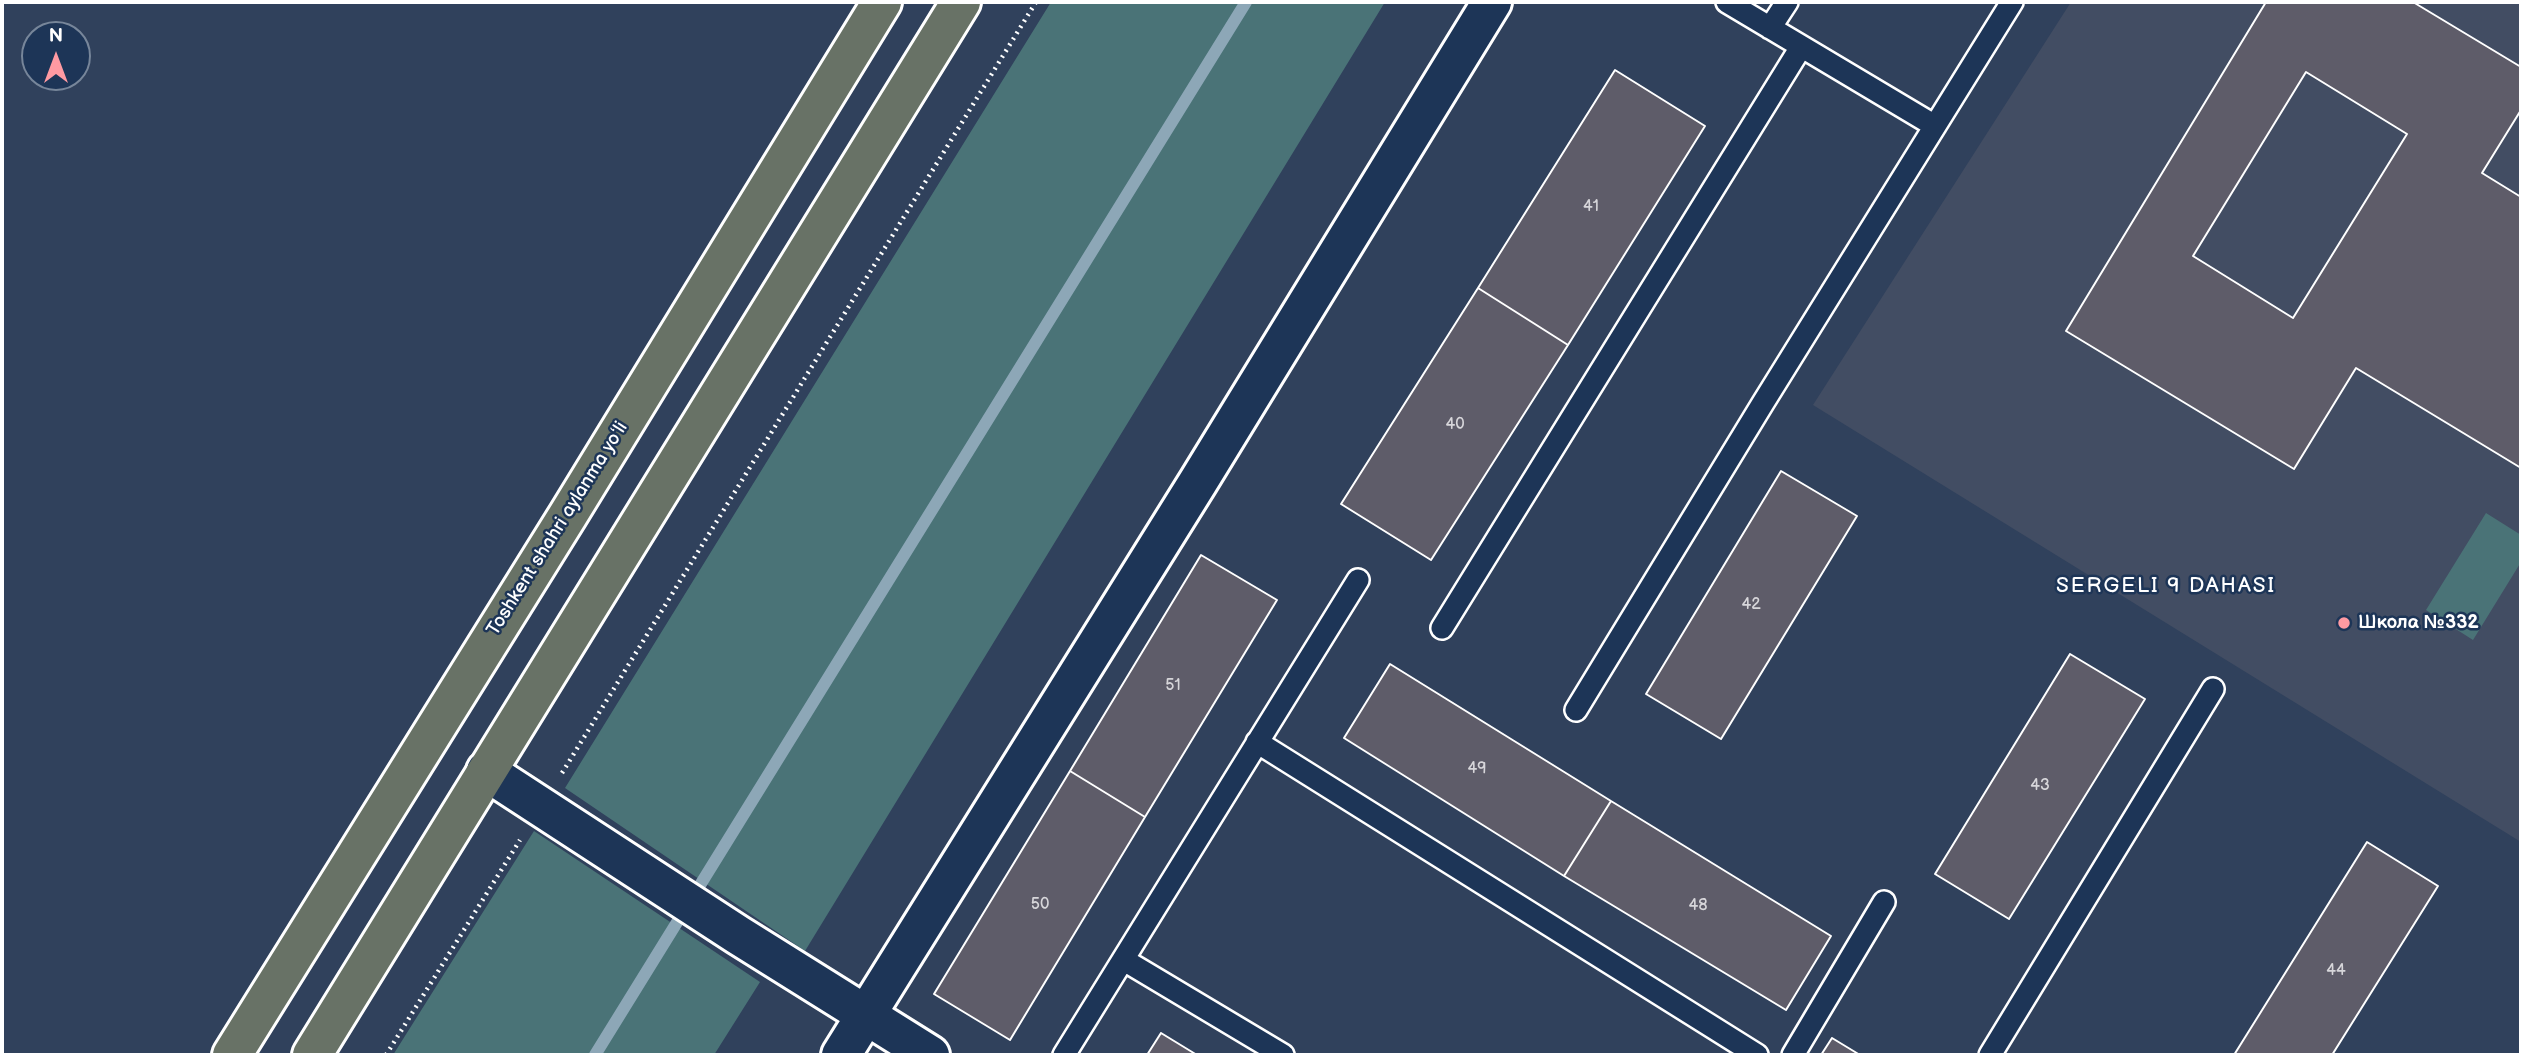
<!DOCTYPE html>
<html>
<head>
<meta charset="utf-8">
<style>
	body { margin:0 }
	#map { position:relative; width:2523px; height:1057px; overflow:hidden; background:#30415c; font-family:"Balsamiq Sans",sans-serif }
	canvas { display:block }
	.frame { position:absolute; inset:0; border:4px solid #fff; pointer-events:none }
	.north { position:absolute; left:21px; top:21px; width:70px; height:70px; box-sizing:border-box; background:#1d3557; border:2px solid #77869a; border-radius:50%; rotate:0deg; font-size:19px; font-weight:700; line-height:28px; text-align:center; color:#fff }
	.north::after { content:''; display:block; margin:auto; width:24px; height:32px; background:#ff9aa2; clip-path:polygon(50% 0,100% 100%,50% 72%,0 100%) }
</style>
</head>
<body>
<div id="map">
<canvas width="2523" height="1057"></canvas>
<div class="frame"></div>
<div class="north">N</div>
</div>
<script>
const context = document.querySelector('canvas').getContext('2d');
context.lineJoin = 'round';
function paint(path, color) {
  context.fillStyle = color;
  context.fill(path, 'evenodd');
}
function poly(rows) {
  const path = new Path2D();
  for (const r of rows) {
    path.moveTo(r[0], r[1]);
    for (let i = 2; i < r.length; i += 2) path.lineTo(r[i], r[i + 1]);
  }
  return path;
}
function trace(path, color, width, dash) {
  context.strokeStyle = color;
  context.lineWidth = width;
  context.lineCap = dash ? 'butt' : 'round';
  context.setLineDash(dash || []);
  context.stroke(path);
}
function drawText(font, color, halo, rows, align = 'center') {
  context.font = font + ' "Balsamiq Sans",sans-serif';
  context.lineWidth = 5;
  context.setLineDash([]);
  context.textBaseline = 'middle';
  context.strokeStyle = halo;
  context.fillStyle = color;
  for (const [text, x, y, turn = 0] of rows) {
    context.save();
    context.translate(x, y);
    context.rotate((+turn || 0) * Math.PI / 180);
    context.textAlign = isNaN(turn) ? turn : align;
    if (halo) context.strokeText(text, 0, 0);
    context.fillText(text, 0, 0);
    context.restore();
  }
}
paint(poly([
	[2071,2,2521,2,2521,842,1813,405]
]), '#424d63');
paint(poly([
	[1051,2,1385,2,805,951,565,788],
	[2486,513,2521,535,2521,562,2473,640,2426,610],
	[534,831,760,982,714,1055,393,1055]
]), '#4a7377');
trace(poly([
	[595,1055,1246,2]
]), '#8da7b7', 12);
const building = poly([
	[2266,2,2413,2,2521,67,2521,110,2482,173,2521,197,2521,468,2356,368,2294,469,2066,331,2266,2],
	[2306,72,2407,134,2293,318,2193,256,2306,72],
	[1615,70,1705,126,1568,345,1478,288,1615,70],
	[1478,288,1568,345,1431,560,1341,504,1478,288],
	[1781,471,1857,516,1721,739,1646,694,1781,471],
	[1201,555,1277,600,1145,817,1070,771,1201,555],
	[2070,654,2145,699,2009,919,1935,874,2070,654],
	[1390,664,1611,801,1564,876,1344,738,1390,664],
	[1070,771,1145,817,1010,1040,934,994,1070,771],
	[1611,801,1831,936,1786,1010,1564,876,1611,801],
	[2367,842,2438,886,2332,1055,2234,1055,2367,842],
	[1161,1033,1197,1055,1147,1055,1161,1033],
	[1832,1038,1860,1055,1821,1055,1832,1038]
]);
paint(building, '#5e5c69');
trace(building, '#fff', 2);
const service = poly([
	[1727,2,1935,126],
	[1770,28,1787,2],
	[1442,628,1801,47],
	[1576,710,1763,403,2012,2],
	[1257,742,1757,1055],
	[1124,960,1283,1055],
	[1064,1055,1358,580],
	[1793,1055,1884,902],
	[1990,1055,2213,689]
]);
const minor = poly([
	[486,771,738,935,930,1055],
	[841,1055,1198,482,1492,2]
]);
const trunk = poly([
	[232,1055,568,515,882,2],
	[312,1055,961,2]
]);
trace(service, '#fff', 26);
trace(minor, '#fff', 44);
trace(trunk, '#fff', 44);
trace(poly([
	[562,773,1036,2],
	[386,1055,520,840]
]), '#fff', 4.5, [2, 5]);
trace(service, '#1d3557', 21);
trace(minor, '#1d3557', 38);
trace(trunk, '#687266', 38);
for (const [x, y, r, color] of [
	[2344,623,7,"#ff9aa2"]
]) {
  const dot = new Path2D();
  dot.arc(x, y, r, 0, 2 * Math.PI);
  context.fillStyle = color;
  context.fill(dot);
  trace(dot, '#1d3557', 2.5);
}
drawText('16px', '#d7d6da', null, [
	["41",1591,207],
	["40",1455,425],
	["42",1751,605],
	["51",1173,686],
	["49",1477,769],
	["43",2040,786],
	["50",1040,905],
	["48",1698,906],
	["44",2336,971]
]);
drawText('19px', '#fff', '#1d3557', [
	["Toshkent shahri aylanma yoʻli",558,529,-58]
]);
drawText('bold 19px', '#fff', '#1d3557', [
	["Школа №332",2358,623]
], 'left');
context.letterSpacing = '2px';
drawText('21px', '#fff', '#1d3557', [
	["SERGELI 9 DAHASI",2166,587]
]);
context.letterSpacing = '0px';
</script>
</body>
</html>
